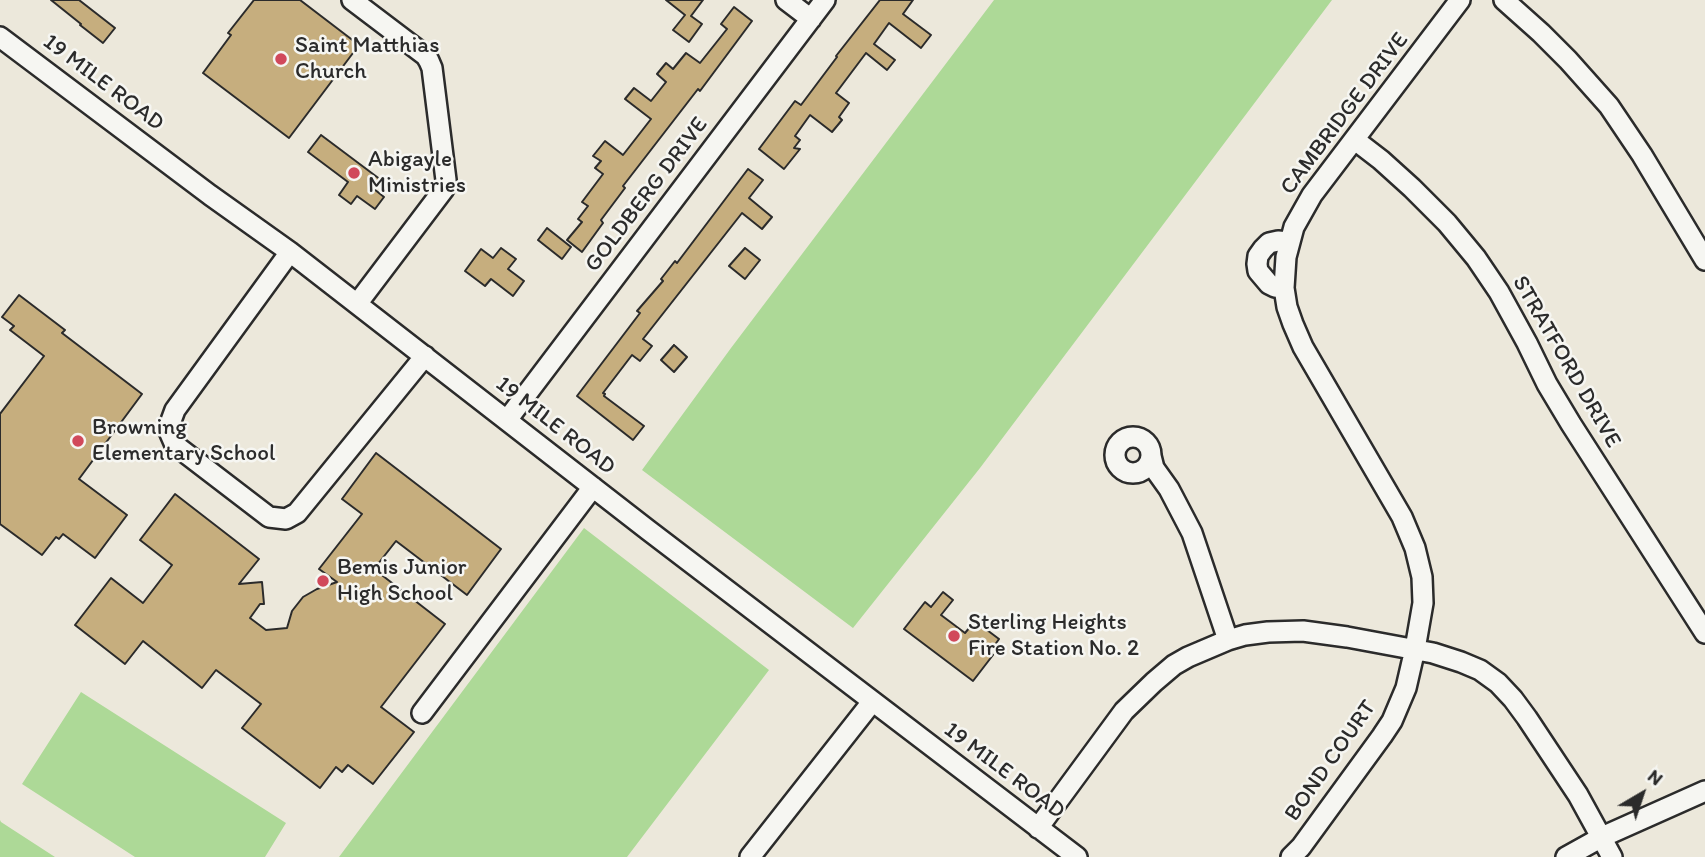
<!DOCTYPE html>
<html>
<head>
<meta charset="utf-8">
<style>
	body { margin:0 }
	#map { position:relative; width:1705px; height:857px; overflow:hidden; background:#ece8db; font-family:Itim,sans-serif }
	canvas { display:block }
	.north { position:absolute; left:1607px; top:759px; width:70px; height:70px; -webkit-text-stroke:5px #f6f6f2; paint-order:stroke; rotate:39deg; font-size:19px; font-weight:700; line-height:28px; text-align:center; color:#2b2b2b }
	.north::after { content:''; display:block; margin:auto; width:24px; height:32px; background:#2b2b2b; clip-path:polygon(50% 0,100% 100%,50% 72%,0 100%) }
</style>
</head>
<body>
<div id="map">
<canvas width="1705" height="857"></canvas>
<div class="north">N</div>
</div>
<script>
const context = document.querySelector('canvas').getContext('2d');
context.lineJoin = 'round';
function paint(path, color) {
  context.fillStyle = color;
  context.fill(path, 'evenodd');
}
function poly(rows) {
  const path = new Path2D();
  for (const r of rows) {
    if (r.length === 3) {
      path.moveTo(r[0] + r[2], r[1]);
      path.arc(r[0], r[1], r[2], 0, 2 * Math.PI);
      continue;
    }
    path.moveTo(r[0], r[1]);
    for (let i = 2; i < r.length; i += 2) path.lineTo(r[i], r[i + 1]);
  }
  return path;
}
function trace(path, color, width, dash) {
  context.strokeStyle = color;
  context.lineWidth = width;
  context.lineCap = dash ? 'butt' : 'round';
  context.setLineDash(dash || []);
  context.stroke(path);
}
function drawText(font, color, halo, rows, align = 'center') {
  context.font = font + ' Itim,sans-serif';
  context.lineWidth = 5;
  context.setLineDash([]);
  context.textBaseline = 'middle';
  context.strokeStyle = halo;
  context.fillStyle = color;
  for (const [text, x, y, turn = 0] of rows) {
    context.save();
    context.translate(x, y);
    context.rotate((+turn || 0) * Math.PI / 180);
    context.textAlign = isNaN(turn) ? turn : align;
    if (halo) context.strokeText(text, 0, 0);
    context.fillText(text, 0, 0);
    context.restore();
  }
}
paint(poly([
	[994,0,1332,0,980,468,853,628,642,470,731,348],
	[584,528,769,670,627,857,339,857],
	[81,692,286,823,265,857,135,857,22,784],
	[0,820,1,822,55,857,0,857]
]), '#add997');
const building = poly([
	[51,0,79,0,115,28,103,43,80,25,81,24,51,0],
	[254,0,300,0,359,45,289,138,203,73,231,35,228,33,254,0],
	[666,0,703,0,691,16,702,24,689,42,673,30,685,15,666,0],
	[880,0,913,0,903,14,931,35,921,48,889,23,874,44,895,60,887,70,866,53,836,93,849,103,839,117,842,120,832,132,810,115,795,136,800,140,794,148,800,149,784,169,759,149,795,101,801,105,837,57,836,56,880,0],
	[734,7,752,21,700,91,698,89,623,186,625,188,601,220,603,223,582,252,567,240,582,222,578,219,588,206,582,202,603,174,595,168,601,161,593,156,605,141,623,155,651,119,625,99,634,88,651,101,666,82,657,74,666,63,673,69,686,53,700,63,727,29,721,24,734,7],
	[321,135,381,180,374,189,384,197,375,209,357,196,351,204,339,195,348,182,308,152,321,135],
	[748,169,763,180,749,198,772,217,762,229,742,213,643,339,652,346,640,361,632,355,603,393,605,394,604,396,644,426,633,440,577,396,640,313,637,311,663,281,661,279,675,261,677,263,748,169],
	[547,228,571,247,562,259,538,240,547,228],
	[501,248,516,259,508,269,524,281,513,296,491,279,485,286,465,271,481,249,493,258,501,248],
	[745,248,760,260,745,279,729,266,745,248],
	[19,295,65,330,62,333,142,394,79,479,127,515,95,558,63,534,59,539,56,537,42,555,0,524,0,414,44,356,10,330,14,326,2,317,19,295],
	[674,345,687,357,674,372,661,360,674,345],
	[376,453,501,549,467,595,396,541,374,569,445,624,381,707,414,732,373,784,348,765,342,772,336,767,320,788,242,728,261,704,216,670,202,688,143,641,125,664,75,625,111,578,143,603,172,565,140,540,175,494,259,559,239,584,262,582,264,604,260,604,250,618,266,630,287,628,292,611,303,597,317,589,337,582,319,569,362,514,342,499,376,453],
	[943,592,953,600,941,615,965,633,975,621,999,639,990,652,993,655,973,681,904,629,925,602,931,607,943,592]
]);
paint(building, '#c6ae7e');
trace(building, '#2b2b2b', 2);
const minor = poly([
	[352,0,426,56,429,61,432,68,446,180,444,189,357,304],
	[786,0,811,19],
	[1504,0,1541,33,1568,60,1609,106,1642,155,1705,260],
	[0,37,210,195,290,252,648,530,1077,857],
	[1355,140,1381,160,1412,188,1447,223,1476,258,1499,292,1527,343,1547,384,1571,424,1705,633],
	[290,252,175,410,168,429,175,445,269,517,286,519,297,513,425,356],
	[1284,288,1275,287,1269,284,1258,271,1257,264,1258,256,1263,249,1269,243,1278,241,1289,242],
	[507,420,825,0],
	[1133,455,18],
	[1151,456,1154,468,1169,489,1192,533,1228,640],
	[422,713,593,487],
	[1038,828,1124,711,1154,682,1174,665,1188,657,1228,640,1245,635,1268,632,1303,631,1347,637,1433,653,1461,662,1480,670,1498,683,1513,699,1527,718,1578,795,1612,857],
	[750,857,872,702],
	[1291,857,1301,847,1382,736,1392,721,1406,688,1415,649,1423,603,1422,577,1415,548,1402,517,1303,347,1293,324,1287,307,1284,288,1286,257,1294,227,1312,195,1460,0],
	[1566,857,1602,837,1705,791]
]);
trace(minor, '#2b2b2b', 24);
trace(minor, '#f6f6f2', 19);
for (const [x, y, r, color] of [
	[281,59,7,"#d1495b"],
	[354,173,7,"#d1495b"],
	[78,441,7,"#d1495b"],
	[323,581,7,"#d1495b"],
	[954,636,7,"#d1495b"]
]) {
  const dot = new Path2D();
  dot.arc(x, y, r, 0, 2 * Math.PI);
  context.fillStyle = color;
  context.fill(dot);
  trace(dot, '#f6f6f2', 2.5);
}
drawText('23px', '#2b2b2b', '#f6f6f2', [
	["Saint Matthias",295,46],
	["Church",295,72],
	["Abigayle",368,160],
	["Ministries",368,186],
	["Browning",92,428],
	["Elementary School",92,454],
	["Bemis Junior",337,568],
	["High School",337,594],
	["Sterling Heights",968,623],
	["Fire Station No. 2",968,649]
], 'left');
drawText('23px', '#2b2b2b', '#f6f6f2', [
	["19 MILE ROAD",103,83,37],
	["CAMBRIDGE DRIVE",1345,114,-53],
	["GOLDBERG DRIVE",647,195,-53],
	["STRATFORD DRIVE",1566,362,60],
	["19 MILE ROAD",555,426,38],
	["BOND COURT",1331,761,-55],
	["19 MILE ROAD",1004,771,37]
]);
</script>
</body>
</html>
